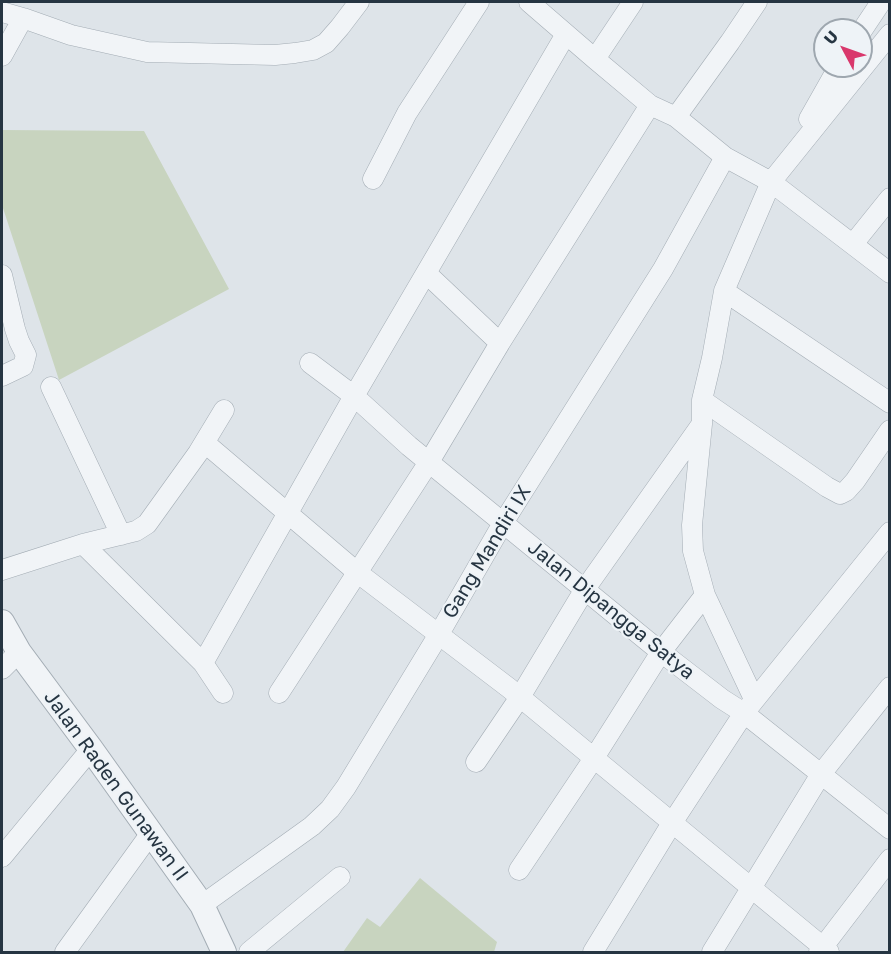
<!DOCTYPE html>
<html>
<head>
<meta charset="utf-8">
<style>
	body { margin:0 }
	#map { position:relative; width:891px; height:954px; overflow:hidden; background:#dee4e9; font-family:"Golos Text",sans-serif }
	canvas { display:block }
	.frame { position:absolute; inset:0; border:3px solid #263542; pointer-events:none }
	.north { position:absolute; left:813px; top:18px; width:60px; height:60px; box-sizing:border-box; background:#eef3f7; border:2px solid #9ea7af; border-radius:50%; rotate:311deg; font-size:16px; font-weight:700; line-height:24px; text-align:center; color:#263542 }
	.north::after { content:''; display:block; margin:auto; width:21px; height:27px; background:#d9386c; clip-path:polygon(50% 0,100% 100%,50% 72%,0 100%) }
</style>
</head>
<body>
<div id="map">
<canvas width="891" height="954"></canvas>
<div class="frame"></div>
<div class="north">U</div>
</div>
<script>
const context = document.querySelector('canvas').getContext('2d');
context.lineJoin = 'round';
function paint(path, color) {
  context.fillStyle = color;
  context.fill(path, 'evenodd');
}
function poly(rows) {
  const path = new Path2D();
  for (const r of rows) {
    path.moveTo(r[0], r[1]);
    for (let i = 2; i < r.length; i += 2) path.lineTo(r[i], r[i + 1]);
  }
  return path;
}
function trace(path, color, width, dash) {
  context.strokeStyle = color;
  context.lineWidth = width;
  context.lineCap = dash ? 'butt' : 'round';
  context.setLineDash(dash || []);
  context.stroke(path);
}
function drawText(font, color, halo, rows, align = 'center') {
  context.font = font + ' "Golos Text",sans-serif';
  context.lineWidth = 4.5;
  context.setLineDash([]);
  context.textBaseline = 'middle';
  context.strokeStyle = halo;
  context.fillStyle = color;
  for (const [text, x, y, turn = 0] of rows) {
    context.save();
    context.translate(x, y);
    context.rotate((+turn || 0) * Math.PI / 180);
    context.textAlign = isNaN(turn) ? turn : align;
    if (halo) context.strokeText(text, 0, 0);
    context.fillText(text, 0, 0);
    context.restore();
  }
}
paint(poly([
	[2,130,144,131,229,289,59,380,2,205],
	[420,878,497,942,494,952,343,952,367,918,380,927]
]), '#c8d4bf');
const minor = poly([
	[529,2,595,59,650,105,676,117,725,157,771,182,890,273],
	[2,12,23,18,2,56],
	[23,18,71,35,147,52,275,55,295,53,313,50,326,43,340,27,359,2],
	[861,32,881,2],
	[595,59,633,2],
	[676,117,730,42,757,2],
	[809,119,839,66],
	[373,179,407,113,479,2],
	[853,244,890,198],
	[426,273,500,343],
	[2,275,15,329,19,341,26,355,23,366,2,376],
	[724,291,890,403],
	[310,363,354,396,409,446,661,652,722,699,744,713,890,829],
	[51,387,121,535],
	[702,400,827,487,840,494,846,491,855,481,890,430],
	[205,443,358,573,509,688,829,952],
	[83,544,203,663,223,693],
	[2,570,83,544,136,531,147,524,198,453,224,410],
	[203,663,354,396,566,34],
	[2,669,19,652],
	[279,693,429,462,500,343,650,105],
	[754,699,705,595,693,551,692,525,702,424,702,400,712,358,724,291,771,182,890,34],
	[476,762,520,697,585,589,701,425],
	[2,857,91,749],
	[519,870,594,758,661,652,705,595],
	[202,905,312,826,330,809,346,787,439,634,503,523,663,269,725,157],
	[65,952,151,833],
	[249,952,340,877],
	[593,952,672,823,744,713,890,532],
	[712,952,821,774,890,687],
	[819,952,890,859]
]);
const tertiary = poly([
	[2,622,19,652,91,749,202,905,224,952]
]);
trace(minor, '#a3acb4', 21);
trace(tertiary, '#a3acb4', 26);
trace(minor, '#f1f4f7', 20);
trace(tertiary, '#f1f4f7', 24);
drawText('20px', '#263542', '#eef3f7', [
	["Gang Mandiri IX",487,552,-59],
	["Jalan Dipangga Satya",611,610,39],
	["Jalan Raden Gunawan II",116,786,54]
]);
</script>
</body>
</html>
